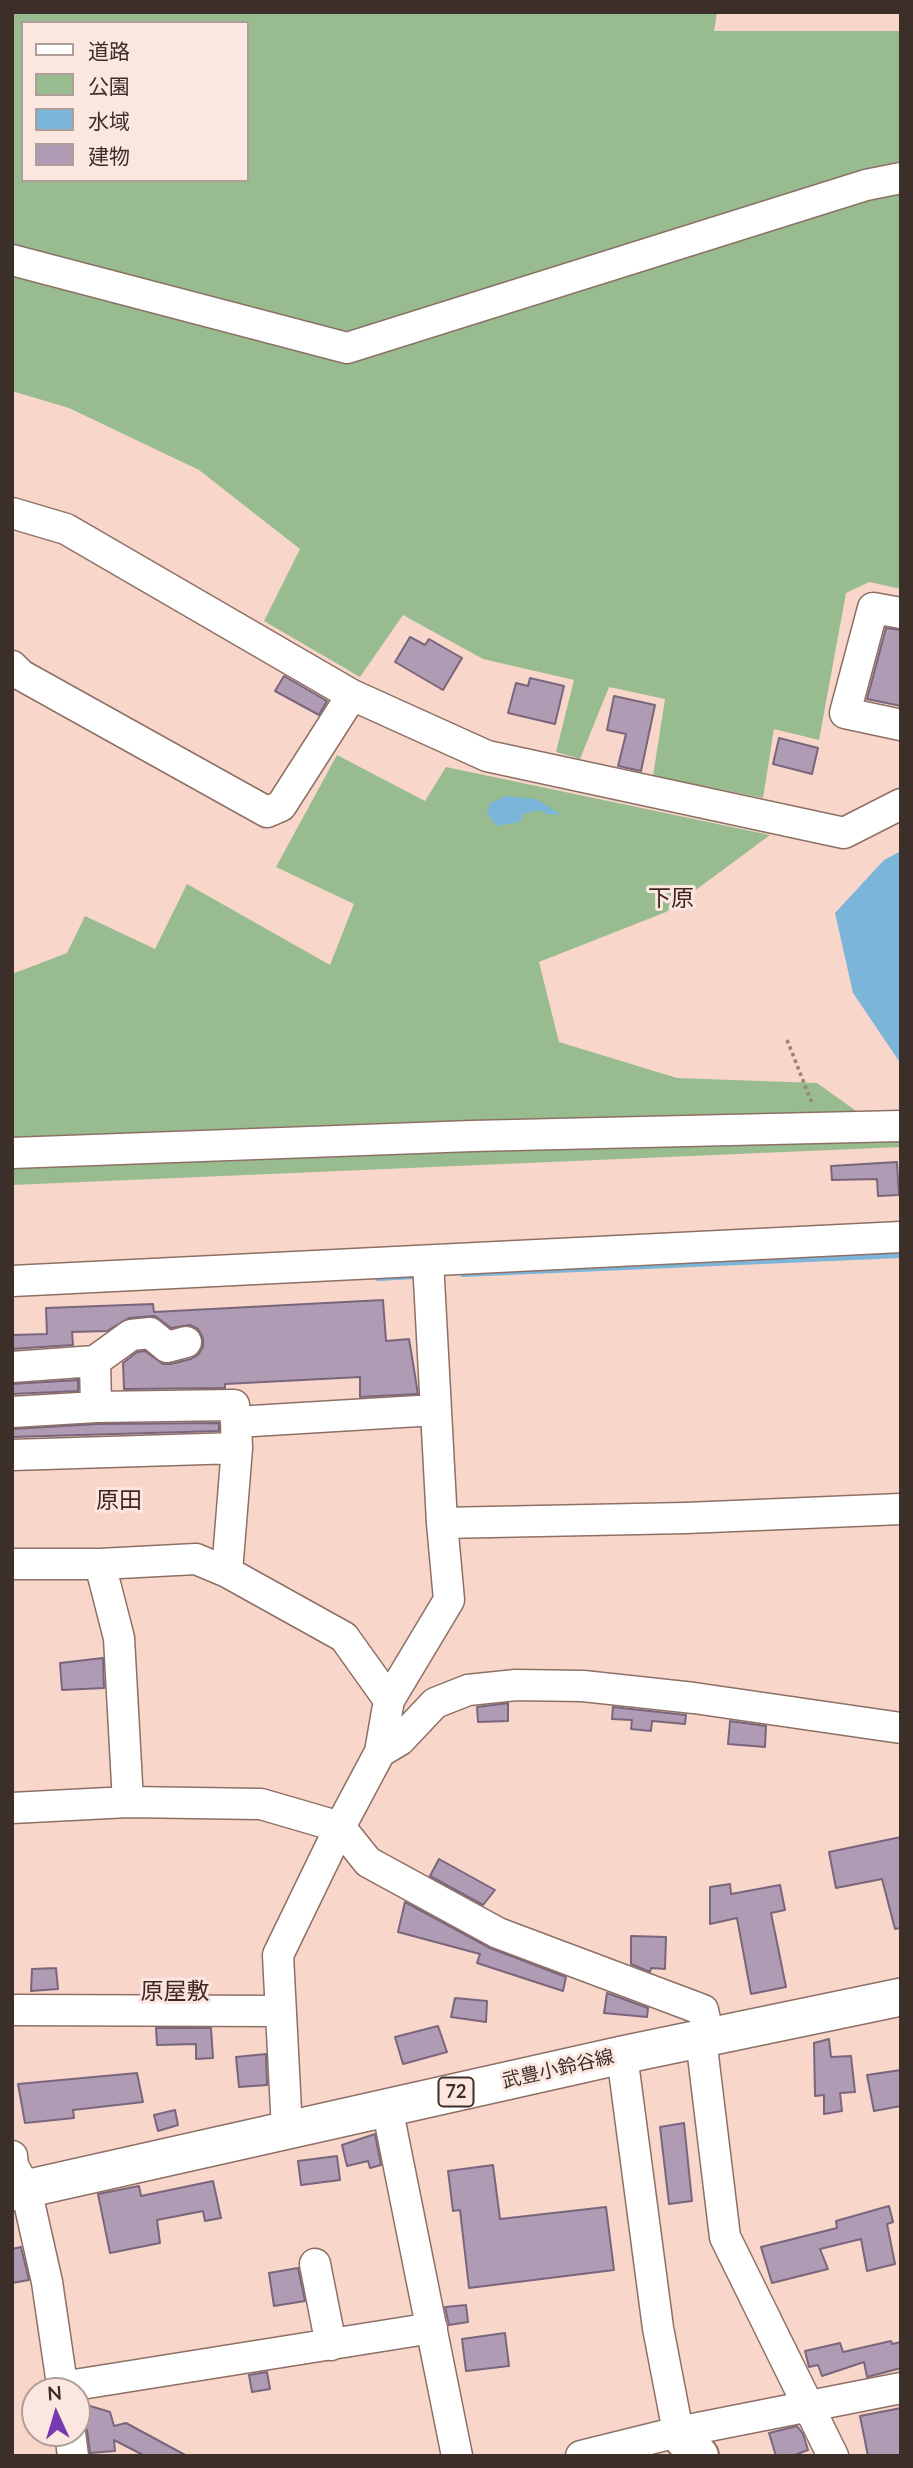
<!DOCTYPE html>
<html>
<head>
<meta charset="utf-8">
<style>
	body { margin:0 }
	#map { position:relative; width:913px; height:2468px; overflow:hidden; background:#f8d6ca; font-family:Lato,"Noto Sans JP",sans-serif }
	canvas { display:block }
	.frame { position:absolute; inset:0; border:14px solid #3c2f2a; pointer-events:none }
	.legend { position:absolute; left:21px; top:21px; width:228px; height:161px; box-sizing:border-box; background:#fbe7df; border:2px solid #af9d97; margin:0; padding:9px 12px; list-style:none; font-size:21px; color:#3c2f2a }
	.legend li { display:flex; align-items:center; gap:14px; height:35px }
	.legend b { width:35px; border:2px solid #af9d97 }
	.north { position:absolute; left:21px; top:2377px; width:70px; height:70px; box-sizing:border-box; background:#fbe7df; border:2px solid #af9d97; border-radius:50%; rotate:356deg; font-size:19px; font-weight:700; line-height:28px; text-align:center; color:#3c2f2a }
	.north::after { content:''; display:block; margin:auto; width:24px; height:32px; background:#7639af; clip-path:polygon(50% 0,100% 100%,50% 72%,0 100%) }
</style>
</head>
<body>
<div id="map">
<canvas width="913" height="2468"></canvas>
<div class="frame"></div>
<ul class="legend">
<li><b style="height:9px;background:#fff"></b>道路</li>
<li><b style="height:19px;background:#98bc90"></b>公園</li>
<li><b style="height:19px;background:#7cb5da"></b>水域</li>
<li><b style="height:19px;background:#af9bb3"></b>建物</li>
</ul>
<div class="north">N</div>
</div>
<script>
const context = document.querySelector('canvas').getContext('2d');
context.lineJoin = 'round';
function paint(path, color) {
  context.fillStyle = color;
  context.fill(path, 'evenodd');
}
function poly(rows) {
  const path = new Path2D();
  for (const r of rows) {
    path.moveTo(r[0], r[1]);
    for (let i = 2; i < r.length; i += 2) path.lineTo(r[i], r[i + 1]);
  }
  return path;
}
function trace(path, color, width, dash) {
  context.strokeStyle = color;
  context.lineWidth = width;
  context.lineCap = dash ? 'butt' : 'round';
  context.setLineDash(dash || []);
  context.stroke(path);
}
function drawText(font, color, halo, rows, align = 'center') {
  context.font = font + ' Lato,"Noto Sans JP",sans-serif';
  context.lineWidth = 6;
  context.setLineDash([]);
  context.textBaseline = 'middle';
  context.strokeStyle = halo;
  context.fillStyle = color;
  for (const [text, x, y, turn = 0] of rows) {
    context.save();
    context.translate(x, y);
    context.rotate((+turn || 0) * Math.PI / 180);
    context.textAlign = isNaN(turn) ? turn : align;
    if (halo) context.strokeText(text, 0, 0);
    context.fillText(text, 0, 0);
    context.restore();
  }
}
paint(poly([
	[12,12,717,12,714,31,901,31,901,589,869,582,846,593,819,740,774,729,763,798,653,776,665,699,609,687,580,759,556,752,574,680,483,659,403,615,360,677,264,621,300,549,199,470,69,408,12,391],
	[23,23,247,23,247,180,23,180],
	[337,755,425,801,446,767,770,835,666,912,539,962,559,1042,677,1078,817,1083,901,1143,901,1147,12,1185,12,974,67,953,85,916,155,949,187,884,330,965,354,904,276,867]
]), '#98bc90');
paint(poly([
	[506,796,537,799,561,815,547,814,539,810,523,814,520,822,496,826,487,813,490,803],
	[901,851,901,1064,853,993,835,913,884,860]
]), '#7cb5da');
trace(poly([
	[463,1274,901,1255],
	[378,1278,415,1276]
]), '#7cb5da', 6);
const building = poly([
	[886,628,901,630,901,706,867,699,886,628],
	[410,637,425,645,429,639,462,658,443,690,395,662,410,637],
	[284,676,327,701,319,715,275,691,284,676],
	[530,678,564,686,555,724,508,713,516,683,528,686,530,678],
	[614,696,655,705,641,771,618,766,626,734,607,730,614,696],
	[779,738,818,748,812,774,773,764,779,738],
	[897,1162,899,1195,878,1196,877,1179,832,1180,831,1166,897,1162],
	[383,1300,386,1341,409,1339,418,1394,360,1397,360,1377,225,1384,225,1388,124,1389,123,1363,137,1352,145,1351,163,1364,171,1364,191,1359,198,1355,203,1347,203,1338,198,1329,190,1325,171,1328,155,1316,129,1318,107,1331,72,1332,73,1345,12,1349,12,1335,47,1334,46,1308,153,1304,154,1312,383,1300],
	[78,1380,78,1391,12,1394,12,1384,78,1380],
	[219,1423,219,1431,12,1437,12,1429,97,1424,219,1423],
	[103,1658,104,1688,62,1690,60,1663,103,1658],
	[508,1703,508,1721,478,1722,477,1707,508,1703],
	[613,1707,686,1715,685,1724,652,1721,651,1731,631,1729,632,1720,612,1719,613,1707],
	[730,1721,766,1726,765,1747,728,1744,730,1721],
	[901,1837,901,1928,895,1929,882,1879,836,1888,829,1852,901,1837],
	[439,1859,495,1890,483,1905,430,1876,439,1859],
	[730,1884,731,1894,780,1885,785,1910,771,1913,786,1987,751,1994,737,1918,710,1924,710,1887,730,1884],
	[405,1902,490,1948,566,1977,563,1991,477,1963,480,1954,398,1932,405,1902],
	[631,1936,666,1937,665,1969,651,1968,650,1972,631,1964,631,1936],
	[56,1968,58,1989,31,1991,32,1969,56,1968],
	[607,1993,648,2008,647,2017,604,2013,607,1993],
	[455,1998,487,2001,486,2022,451,2017,455,1998],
	[438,2026,447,2052,403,2064,395,2037,438,2026],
	[156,2028,211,2028,213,2058,196,2059,196,2044,157,2045,156,2028],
	[829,2039,831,2057,851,2056,855,2092,840,2093,842,2111,824,2114,824,2095,815,2096,814,2043,829,2039],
	[266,2054,267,2085,239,2087,236,2057,266,2054],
	[901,2070,901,2106,874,2111,867,2075,901,2070],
	[137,2073,143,2102,73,2110,74,2118,25,2123,18,2084,137,2073],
	[175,2110,178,2125,158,2131,154,2115,175,2110],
	[684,2123,692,2201,669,2204,660,2127,684,2123],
	[375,2134,381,2165,370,2168,368,2161,347,2166,342,2145,375,2134],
	[337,2156,340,2180,301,2185,298,2161,337,2156],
	[493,2165,500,2219,606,2207,614,2270,469,2288,460,2210,453,2211,448,2171,493,2165],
	[213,2181,221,2218,205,2221,203,2211,157,2220,160,2243,110,2253,98,2194,139,2186,141,2196,213,2181],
	[889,2206,893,2222,887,2224,895,2264,867,2271,861,2239,820,2249,828,2269,772,2283,761,2247,837,2228,836,2221,889,2206],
	[21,2247,29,2280,12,2283,12,2249,21,2247],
	[298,2268,305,2301,274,2306,269,2273,298,2268],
	[466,2305,468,2322,449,2325,445,2307,466,2305],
	[505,2333,509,2366,466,2371,462,2339,505,2333],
	[891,2341,892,2344,901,2342,901,2368,867,2377,864,2362,822,2376,818,2365,809,2367,805,2351,840,2343,843,2352,891,2341],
	[267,2372,270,2389,252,2392,249,2375,267,2372],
	[77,2402,110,2412,114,2426,126,2423,187,2456,145,2456,114,2440,115,2451,90,2453,87,2430,83,2422,77,2417,77,2402],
	[901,2408,901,2456,868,2456,860,2416,901,2408],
	[797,2426,803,2434,808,2450,792,2456,776,2456,769,2433,797,2426]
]);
paint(building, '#af9bb3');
trace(building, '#79667d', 2);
const minor = poly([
	[12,260,347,348,866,185,901,178],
	[12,513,66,529,352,695,487,756,844,833,901,804],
	[901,613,873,608,845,713,901,725],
	[12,666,21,675,267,812,281,806,352,695],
	[12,1153,472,1136,901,1126],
	[12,1281,901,1237],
	[95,1361,131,1335,150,1333,167,1347,186,1342],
	[12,1367,95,1361,96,1407,12,1412],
	[96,1407,234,1405,236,1422],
	[12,1455,237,1448],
	[442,1523,686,1518,901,1509],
	[12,1564,100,1564,196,1559,227,1572],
	[100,1564,119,1638,128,1802],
	[389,1700,344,1637,227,1572,237,1448,236,1422,435,1410],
	[380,1752,400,1740,435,1703,468,1690,516,1685,583,1686,694,1698,901,1728],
	[12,1808,128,1802,261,1804,340,1827,368,1862,498,1933,703,2010,709,2038],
	[12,2010,279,2011],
	[701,2039,725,2237,833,2456],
	[622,2055,658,2328,678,2432],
	[387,2107,457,2456],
	[287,2130,278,1955,340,1827,380,1752,389,1700,449,1600,442,1523,428,1261],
	[12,2156,13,2166,26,2189,47,2282,63,2391],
	[315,2264,331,2345],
	[62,2387,432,2328],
	[70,2433,73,2456],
	[581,2456,678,2432,901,2388]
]);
const major = poly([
	[12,2192,622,2055,901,1997]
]);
const highway = poly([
	[678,2432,699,2456]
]);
trace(minor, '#8d7065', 33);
trace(major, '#8d7065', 40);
trace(highway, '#8d7065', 42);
trace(poly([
	[787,1040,812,1103]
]), '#9a827a', 3.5, [3.5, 3.5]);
trace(minor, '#fff', 30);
trace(major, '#fff', 37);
trace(highway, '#fff', 38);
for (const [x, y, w] of [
	[456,2092,35]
]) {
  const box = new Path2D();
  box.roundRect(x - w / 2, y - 14.5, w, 29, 5);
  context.fillStyle = '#fbe7df';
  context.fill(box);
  trace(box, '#3c2f2a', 2);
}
drawText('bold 18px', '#3c2f2a', null, [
	["72",456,2092]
]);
drawText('19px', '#3c2f2a', '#fbe7df', [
	["武豊小鈴谷線",558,2069,-13]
]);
drawText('23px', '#41281f', '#fbe7df', [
	["下原",671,899],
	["原田",119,1501],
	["原屋敷",175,1992]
]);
</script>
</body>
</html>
